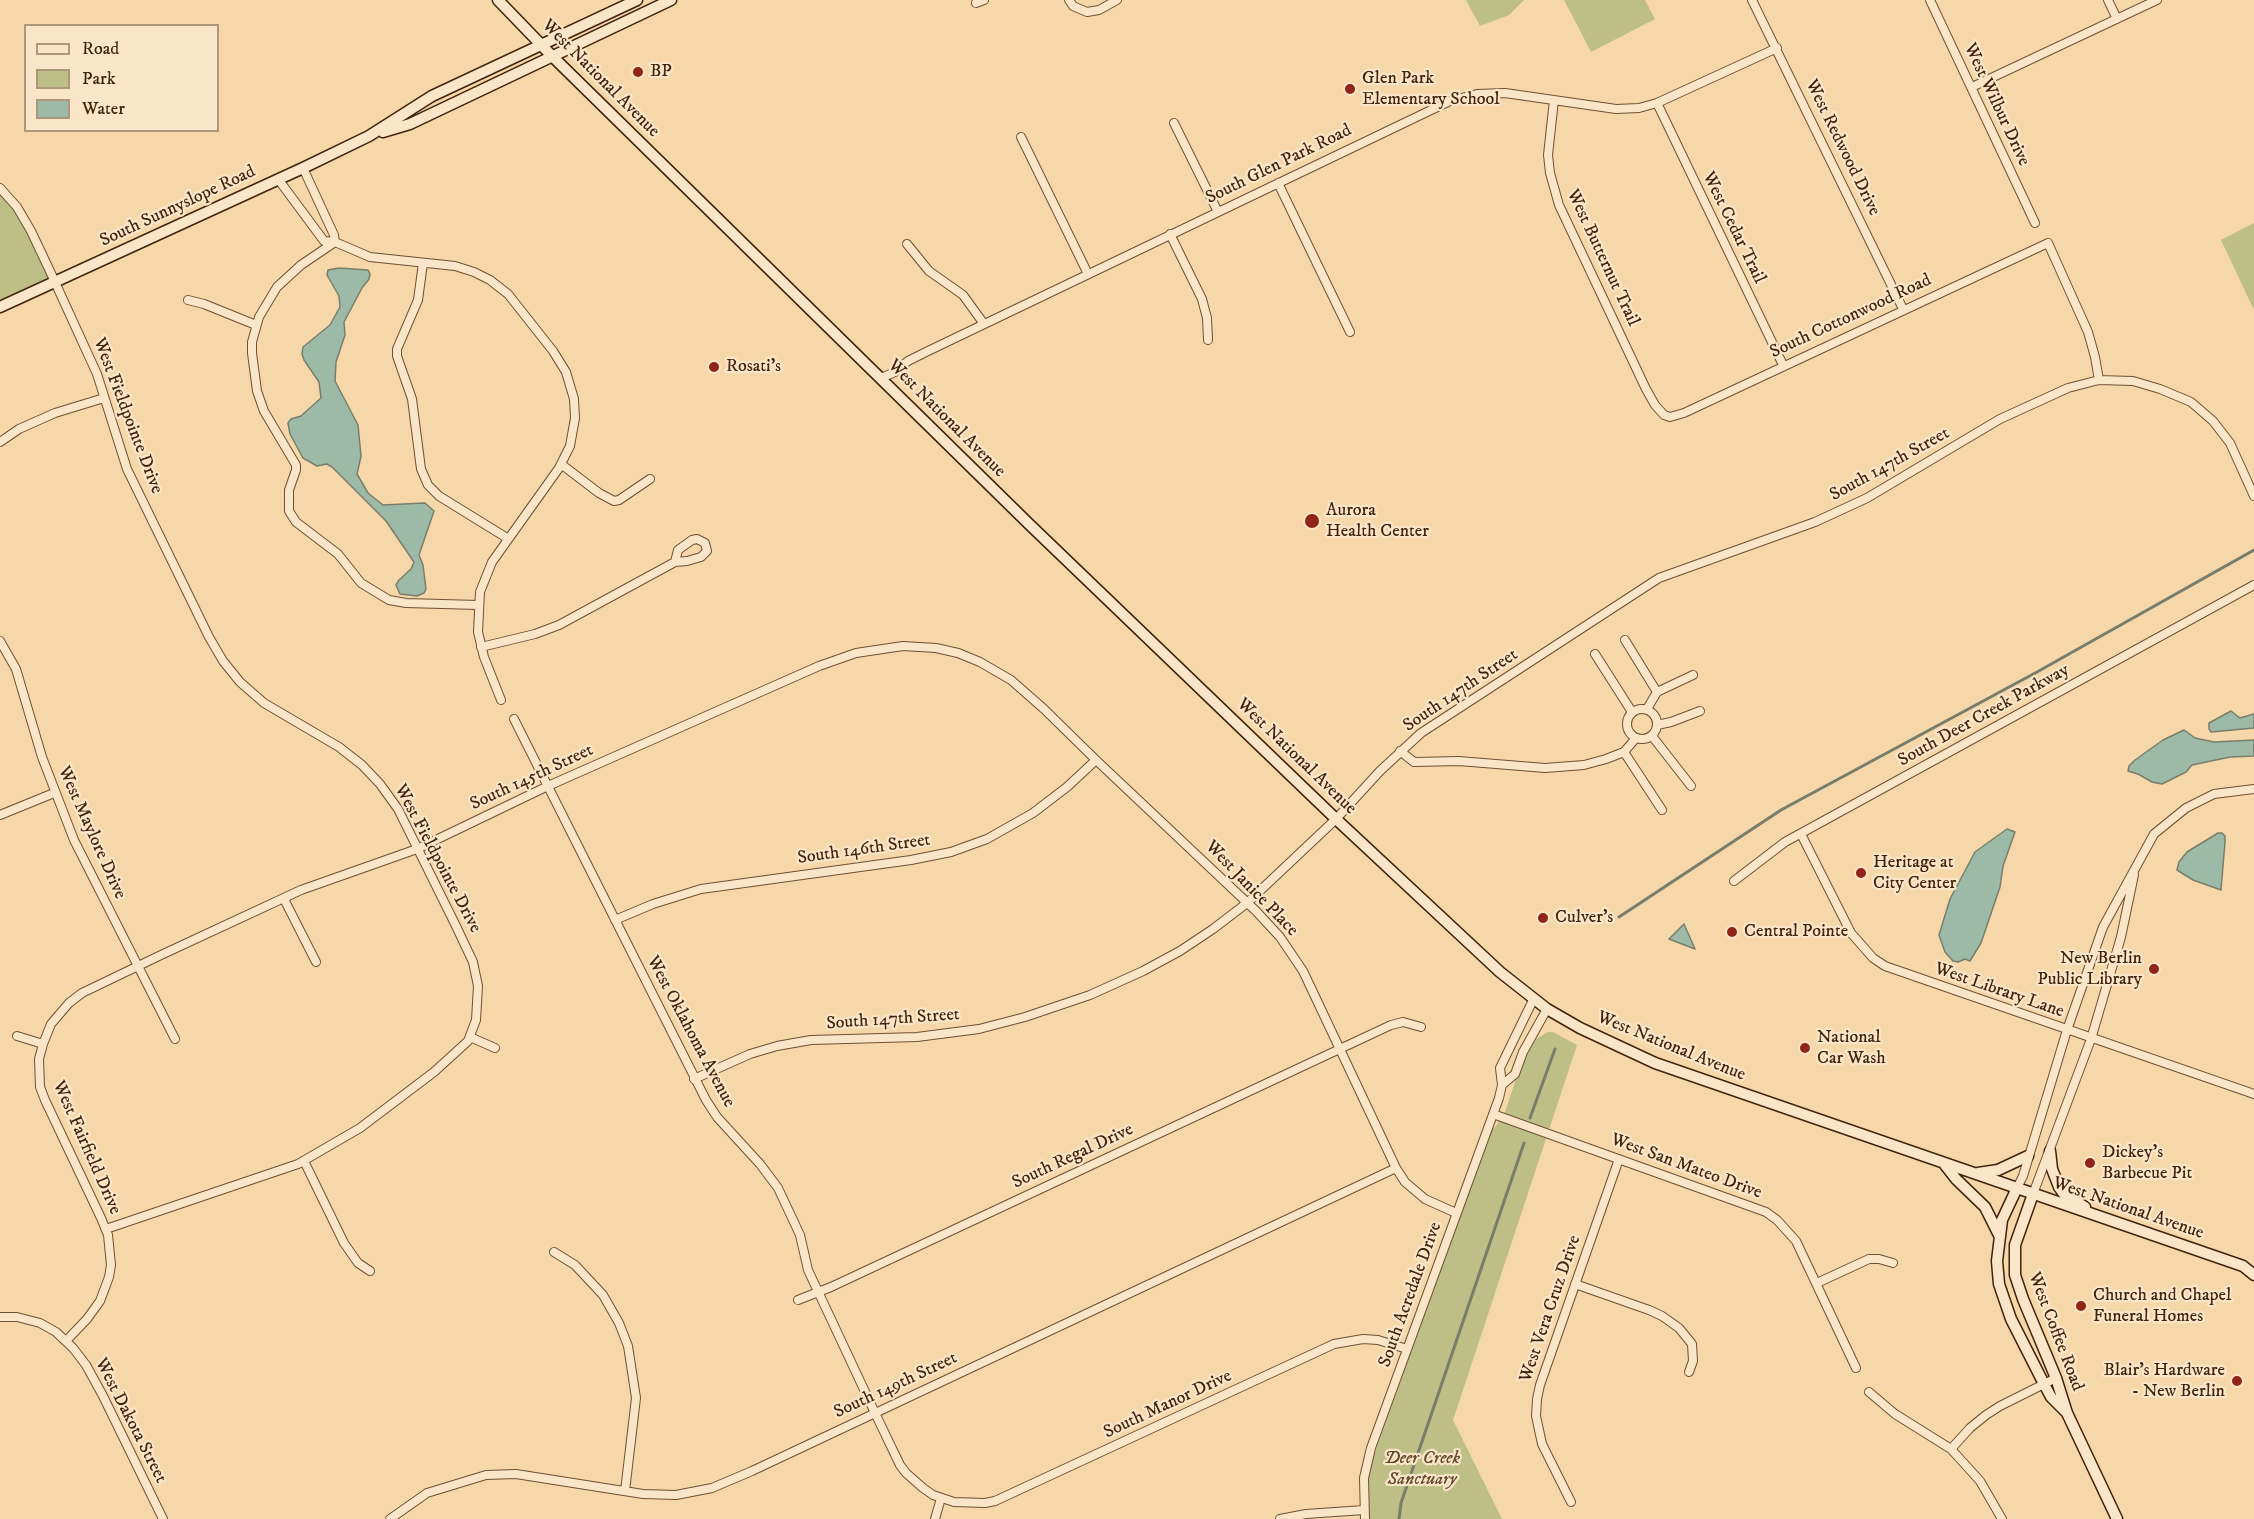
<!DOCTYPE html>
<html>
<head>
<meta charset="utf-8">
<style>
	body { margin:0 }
	#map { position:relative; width:2254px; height:1519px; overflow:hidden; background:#f6d7aa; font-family:"IM FELL DW Pica",serif }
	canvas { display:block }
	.legend { position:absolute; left:24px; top:24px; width:195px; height:108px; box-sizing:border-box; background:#f9e5c8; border:2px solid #af977c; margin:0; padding:8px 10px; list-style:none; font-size:18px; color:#40230b }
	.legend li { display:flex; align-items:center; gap:12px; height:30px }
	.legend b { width:30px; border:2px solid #af977c }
</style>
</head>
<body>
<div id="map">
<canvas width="2254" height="1519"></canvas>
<ul class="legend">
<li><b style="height:8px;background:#f9e5c8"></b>Road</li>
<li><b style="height:16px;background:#bebe87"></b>Park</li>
<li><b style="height:16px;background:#9dbaa9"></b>Water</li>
</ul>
</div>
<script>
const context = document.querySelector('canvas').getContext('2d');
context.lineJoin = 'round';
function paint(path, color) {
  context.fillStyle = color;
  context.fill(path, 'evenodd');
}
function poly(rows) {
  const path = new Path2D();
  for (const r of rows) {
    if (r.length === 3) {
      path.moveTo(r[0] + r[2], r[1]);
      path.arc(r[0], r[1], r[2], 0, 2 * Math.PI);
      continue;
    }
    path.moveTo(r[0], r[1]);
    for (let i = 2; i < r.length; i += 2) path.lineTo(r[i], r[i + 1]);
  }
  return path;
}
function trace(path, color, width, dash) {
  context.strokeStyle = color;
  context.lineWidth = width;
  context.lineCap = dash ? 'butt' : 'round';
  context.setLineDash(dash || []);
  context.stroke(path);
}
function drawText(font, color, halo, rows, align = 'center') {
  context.font = font + ' "IM FELL DW Pica",serif';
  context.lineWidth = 4.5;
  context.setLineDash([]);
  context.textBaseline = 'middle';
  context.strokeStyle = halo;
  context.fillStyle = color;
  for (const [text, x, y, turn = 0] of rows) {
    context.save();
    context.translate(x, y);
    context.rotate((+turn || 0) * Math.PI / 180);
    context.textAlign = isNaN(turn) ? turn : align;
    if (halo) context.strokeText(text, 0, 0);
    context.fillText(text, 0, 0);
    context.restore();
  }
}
paint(poly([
	[1466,0,1524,0,1509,15,1480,26],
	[1564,0,1645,0,1655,19,1591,52],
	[0,188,17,207,54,282,0,307],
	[2254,223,2254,310,2221,240],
	[1548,1032,1553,1032,1577,1045,1453,1420,1502,1519,1368,1519,1367,1476,1371,1464,1490,1132,1496,1126,1505,1112,1517,1076,1530,1049,1536,1039]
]), '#bebe87');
const water = poly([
	[339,268,368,270,370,274,369,279,362,288,344,322,345,335,336,362,335,381,358,425,361,456,357,474,368,493,383,505,425,503,434,511,419,555,423,565,426,589,424,593,417,596,400,594,396,585,399,580,411,569,414,562,386,521,332,467,327,464,317,466,303,458,290,434,288,423,291,419,301,416,321,398,319,382,304,360,302,354,303,347,330,325,340,307,339,296,327,275,328,270,339,268],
	[2231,711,2240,718,2254,714,2254,728,2211,732,2209,729,2209,723,2231,711],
	[2184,730,2195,738,2214,742,2254,740,2254,756,2230,757,2192,765,2186,772,2162,784,2152,782,2138,774,2128,771,2129,766,2135,760,2163,740,2184,730],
	[2007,829,2015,832,2003,866,2000,887,1981,943,1970,961,1965,959,1958,962,1953,961,1945,952,1939,935,1950,899,1975,852,2007,829],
	[2218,833,2222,833,2225,836,2225,842,2221,890,2193,880,2177,870,2179,862,2187,852,2218,833],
	[1684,924,1695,949,1669,939,1684,924]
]);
paint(water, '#9dbaa9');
trace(water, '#787e6a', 1.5);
trace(poly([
	[1619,917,1781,810,2037,672,2254,550],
	[1530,1118,1555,1049],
	[1399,1519,1401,1503,1524,1143]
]), '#787e6a', 3);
const street = poly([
	[1069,0,1073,6,1087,12,1099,10,1117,0],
	[1752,0,1903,309],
	[1930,0,2035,223],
	[2108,0,2117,19],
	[976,3,984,0],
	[1972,87,2157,0],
	[1554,100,1548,155,1550,173,1559,205,1646,389,1655,405,1664,415,1670,417,1684,413,2048,243,2088,332,2095,357,2099,380],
	[1657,103,1783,365],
	[1174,123,1218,212],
	[1021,137,1088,274],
	[303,168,334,235,335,242],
	[278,179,324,241,335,242,370,257,455,266,474,272,490,280,508,294,553,351,566,372,574,399,575,418,570,446,559,468,492,562,480,592,478,632,484,657,501,700],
	[1278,183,1350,332],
	[0,188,17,207,31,231,49,269,97,374,127,469,209,637,223,661,240,682,264,703,339,747,362,765,380,784,398,809,456,926,473,962,478,986,476,1020,468,1041,434,1072,360,1128,298,1164,106,1229],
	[1170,234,1202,299,1207,318,1208,340],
	[335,242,301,265,277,287,259,317,252,342,252,353,257,391,264,411,296,465,296,470,289,490,289,511,296,522,338,554,361,583,389,600,406,603,478,605],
	[907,244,929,271,963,295,984,324],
	[423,263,418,300,397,349,397,356,412,399,421,469,428,485,439,496,507,538],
	[188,300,204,304,256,325],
	[881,378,895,372,908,361,926,352,1450,101,1477,94,1505,93,1616,109,1639,108,1657,103,1777,48],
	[0,442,19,429,55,413,104,398],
	[561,464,599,493,614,501,619,500,650,479],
	[1625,640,1657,692,1647,709],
	[0,641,16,669,42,757,74,840,175,1039],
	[481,647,535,634,559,625,675,562,687,561,701,557,707,551,705,543,697,539,692,540,678,550,675,562],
	[1595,654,1632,712],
	[1657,692,1693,675],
	[1642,724,15],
	[514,719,706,1100,717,1117,760,1164,778,1188,800,1235,808,1270,875,1413,900,1465,906,1473,923,1488,933,1495,954,1502,985,1503,995,1501,1334,1344,1363,1339,1378,1340,1407,1349],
	[1657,725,1671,722,1700,711],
	[1652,736,1691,786],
	[1400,751,1414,762,1459,761,1545,768,1584,765,1606,759,1624,752,1636,738],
	[1624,752,1662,810],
	[0,815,54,793],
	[1801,834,1851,933,1873,958,1885,966,2254,1094],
	[1734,881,1785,842,2254,585],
	[284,899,316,962],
	[615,920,653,904,701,889,911,860,951,852,987,839,1033,813,1067,787,1096,760],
	[17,1036,43,1044],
	[470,1037,495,1048],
	[694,1079,750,1054,777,1046,811,1040,917,1037,979,1029,1025,1017,1090,995,1143,971,1180,951,1213,929,1247,903,1336,819,1380,771,1421,733,1659,578,1815,522,1867,498,2000,419,2068,388,2099,380,2133,381,2160,389,2191,402,2213,421,2230,443,2254,496],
	[1502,1085,1515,1074,1523,1052,1547,1009],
	[1493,1114,1766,1212,1777,1220,1796,1241,1856,1368],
	[304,1161,344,1243,358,1263,370,1271],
	[2017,1188,2023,1176,2067,1030,2103,927,2154,834,2186,808,2214,794,2254,789],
	[2033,1194,2091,1039,2121,937,2134,875],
	[554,1252,575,1265,603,1295,619,1323,628,1346,636,1398,625,1491],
	[1817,1283,1869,1259,1879,1259,1893,1263],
	[1575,1284,1649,1310,1662,1316,1679,1328,1692,1344,1693,1361,1689,1372],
	[798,1300,831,1287,1391,1025,1403,1022,1421,1027],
	[0,1317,17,1317,40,1323,56,1332,73,1348,86,1365,103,1396,163,1519],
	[66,1341,87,1319,100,1301,109,1277,111,1265,108,1235,101,1218,45,1100,40,1087,39,1059,43,1044,51,1024,69,1003,82,993,161,955,301,890,417,849,548,786,819,666,856,653,903,646,936,648,958,653,980,662,1011,680,1044,709,1096,760,1256,911,1280,937,1303,971,1396,1168,1405,1182,1425,1199,1456,1213],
	[1869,1392,1895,1414,1951,1449,1980,1481,2002,1519],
	[1951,1449,1970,1428,1986,1415,2000,1406,2056,1378],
	[1571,1502,1542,1444,1536,1416,1537,1399,1540,1385,1619,1159],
	[390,1519,427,1493,486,1475,516,1474,643,1494,676,1495,712,1488,752,1471,1396,1168],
	[935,1519,941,1498],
	[1280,1519,1306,1514,1364,1510],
	[1365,1519,1364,1478,1371,1448,1499,1098,1502,1085,1500,1068,1534,998]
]);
const secondary = poly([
	[498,0,552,56,1030,525,1336,819,1500,972,1547,1009,1580,1028,1655,1063,2243,1266,2254,1275],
	[383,132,410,124,671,0],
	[0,307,303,168,369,136,432,96,637,0],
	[2050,1151,2052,1169,2059,1187,2064,1194,2085,1207],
	[1945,1165,1956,1179,1985,1207,1999,1235],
	[1978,1173,1998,1170,2028,1156],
	[2017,1188,2002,1220,1997,1261,1999,1284,2011,1319,2044,1384,2051,1397,2067,1413],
	[2033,1194,2015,1245,2015,1275,2023,1299,2056,1378,2067,1413,2117,1519]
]);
trace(street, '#6e5033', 10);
trace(secondary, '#40230b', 13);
trace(street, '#f9e5c8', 8);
trace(secondary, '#f9e5c8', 10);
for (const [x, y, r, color] of [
	[638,72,6,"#8f2418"],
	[1350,89,6,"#8f2418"],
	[714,367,6,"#8f2418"],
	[1312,521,8,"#8f2418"],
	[1861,873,6,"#8f2418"],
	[1543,918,6,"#8f2418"],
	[1732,932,6,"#8f2418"],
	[2154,969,6,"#8f2418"],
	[1805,1048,6,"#8f2418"],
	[2090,1163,6,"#8f2418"],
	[2081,1306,6,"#8f2418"],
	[2237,1381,6,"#8f2418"]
]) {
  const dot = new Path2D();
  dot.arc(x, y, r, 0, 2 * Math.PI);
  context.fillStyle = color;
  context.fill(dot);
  trace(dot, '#f9e5c8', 2);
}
drawText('18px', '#40230b', '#f9e5c8', [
	["BP",650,72],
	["Glen Park",1362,79],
	["Elementary School",1362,100],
	["Rosati's",726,367],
	["Aurora",1326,511],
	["Health Center",1326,532],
	["Heritage at",1873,863],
	["City Center",1873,884],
	["Culver's",1555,918],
	["Central Pointe",1744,932],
	["New Berlin",2142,959,"right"],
	["Public Library",2142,980,"right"],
	["National",1817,1038],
	["Car Wash",1817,1059],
	["Dickey's",2102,1153],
	["Barbecue Pit",2102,1174],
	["Church and Chapel",2093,1296],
	["Funeral Homes",2093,1317],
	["Blair's Hardware",2225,1371,"right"],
	["- New Berlin",2225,1392,"right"]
], 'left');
drawText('18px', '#40230b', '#f9e5c8', [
	["West National Avenue",600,79,45],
	["West Wilbur Drive",1996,105,65],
	["West Redwood Drive",1842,148,64],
	["South Glen Park Road",1279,165,-26],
	["South Sunnyslope Road",178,207,-25],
	["West Cedar Trail",1733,228,64],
	["West Butternut Trail",1602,258,65],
	["South Cottonwood Road",1851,317,-25],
	["West Fieldpointe Drive",127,416,69],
	["West National Avenue",946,419,45],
	["South 147th Street",1890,465,-29],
	["South 147th Street",1461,691,-34],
	["South Deer Creek Parkway",1984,716,-29],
	["West National Avenue",1296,757,44],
	["South 145th Street",532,778,-25],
	["West Maylore Drive",91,833,66],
	["South 146th Street",864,850,-8],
	["West Fieldpointe Drive",437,859,62],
	["West Janice Place",1251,889,46],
	["West Library Lane",1999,991,19],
	["South 147th Street",893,1020,-4],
	["West Oklahoma Avenue",690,1032,62],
	["West National Avenue",1671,1047,22],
	["West Fairfield Drive",86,1148,66],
	["South Regal Drive",1073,1157,-25],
	["West San Mateo Drive",1686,1167,20],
	["West National Avenue",2128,1209,19],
	["South Acredale Drive",1411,1295,-70],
	["West Vera Cruz Drive",1551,1309,-71],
	["West Coffee Road",2055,1332,69],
	["South 149th Street",896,1386,-25],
	["South Manor Drive",1168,1405,-25],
	["West Dakota Street",130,1421,63]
]);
drawText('italic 18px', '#604a2a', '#f9e5c8', [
	["Deer Creek",1422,1459],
	["Sanctuary",1422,1480]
]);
</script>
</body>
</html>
